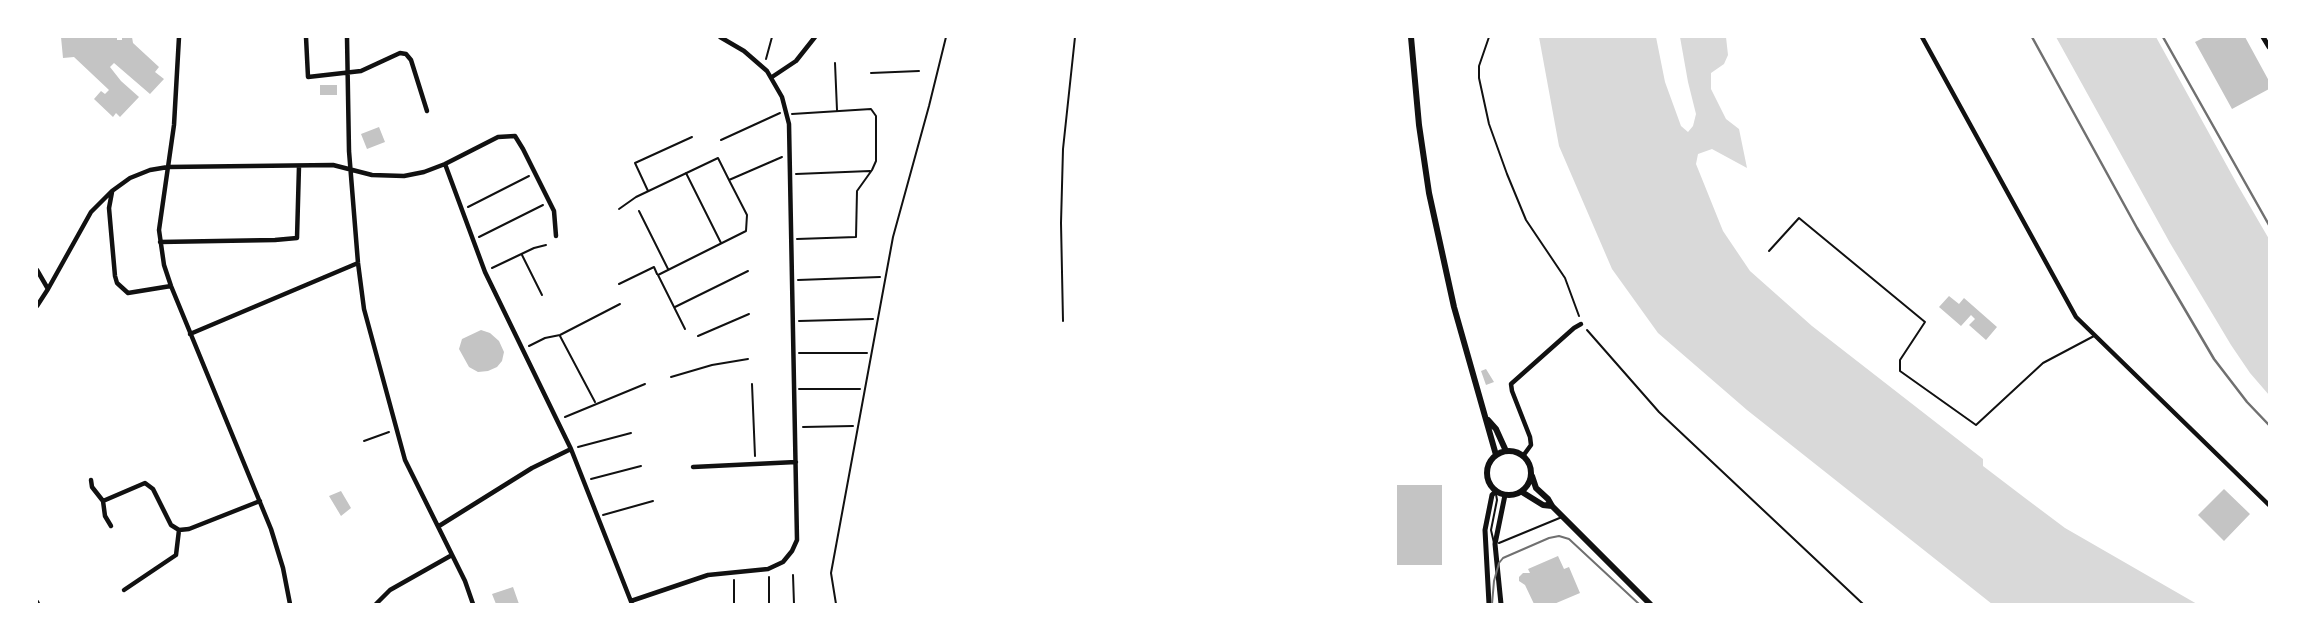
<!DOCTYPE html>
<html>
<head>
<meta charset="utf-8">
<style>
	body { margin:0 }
	#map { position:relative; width:2306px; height:641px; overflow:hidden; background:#fff; font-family:Overpass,sans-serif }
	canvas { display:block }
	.frame { position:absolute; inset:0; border:38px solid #fff; pointer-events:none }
</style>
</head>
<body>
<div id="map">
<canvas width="2306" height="641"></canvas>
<div class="frame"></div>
</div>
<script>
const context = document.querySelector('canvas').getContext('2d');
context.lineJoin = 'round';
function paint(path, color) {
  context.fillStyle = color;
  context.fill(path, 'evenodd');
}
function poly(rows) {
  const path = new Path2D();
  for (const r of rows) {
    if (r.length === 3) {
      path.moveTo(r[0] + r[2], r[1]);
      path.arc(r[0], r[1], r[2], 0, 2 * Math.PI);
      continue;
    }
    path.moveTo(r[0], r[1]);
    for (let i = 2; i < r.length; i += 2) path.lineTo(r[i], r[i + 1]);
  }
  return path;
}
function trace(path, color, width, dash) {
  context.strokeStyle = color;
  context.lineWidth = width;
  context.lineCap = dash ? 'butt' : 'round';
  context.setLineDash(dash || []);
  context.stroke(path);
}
paint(poly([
	[1539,37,1656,37,1665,82,1681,126,1688,132,1693,126,1696,114,1688,82,1680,37,1726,37,1728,55,1724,64,1711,73,1711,89,1726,119,1739,129,1747,168,1712,149,1698,154,1696,164,1723,231,1750,271,1812,326,1983,459,1983,466,2025,498,2065,528,2197,604,1992,604,1747,410,1658,333,1612,269,1559,146],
	[2056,37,2156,37,2237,184,2269,239,2269,395,2250,373,2231,345,2170,243]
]), '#d9d9d9');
paint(poly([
	[61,37,117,37,117,40,122,40,122,37,132,37,133,43,159,67,155,72,164,79,150,94,114,63,110,67,121,81,139,97,120,117,116,113,113,117,94,99,101,91,105,94,109,90,74,57,63,58],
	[2205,37,2245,37,2269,81,2269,89,2232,109,2195,42],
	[320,85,337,85,337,95,320,95],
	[379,127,385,142,367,149,361,134],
	[1949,296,1959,304,1964,298,1997,327,1986,340,1969,325,1975,319,1971,315,1961,326,1939,307],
	[481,330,490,333,499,341,504,352,502,361,497,367,488,371,478,372,469,367,459,349,462,339],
	[1486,369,1494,382,1486,385,1481,371],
	[1397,485,1442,485,1442,565,1397,565],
	[2224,489,2250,514,2224,541,2198,515],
	[341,491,351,508,341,516,329,496],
	[1558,556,1564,569,1569,567,1580,593,1554,604,1534,604,1525,585,1519,581,1519,577,1523,573,1530,573,1528,569],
	[513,587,519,604,496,604,492,594]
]), '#c4c4c4');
trace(poly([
	[1489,37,1479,66,1479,78,1489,124,1507,174,1526,220,1565,278,1579,316],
	[766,59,772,37],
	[835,63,837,110],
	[871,73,919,71],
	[792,114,871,109,876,116,876,161,872,170,857,191,856,237,797,239],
	[721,140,780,113],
	[686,173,721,243],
	[796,174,870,171],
	[648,191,635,163,692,137],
	[468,207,529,176],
	[619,209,636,197,718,158,729,180,782,157],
	[639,211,668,269],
	[479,237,543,205],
	[522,255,542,295],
	[492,268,534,248,546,245],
	[798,280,880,277],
	[619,284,654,267,657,274],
	[675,307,748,271],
	[799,321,873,319],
	[1063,321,1061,223,1063,149,1075,37],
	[685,329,658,275,746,231,747,215,729,180],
	[1587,330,1659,412,1863,604],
	[560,336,595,402],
	[698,336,749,314],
	[529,346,545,338,560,335,620,304],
	[799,353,867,353],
	[671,377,712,365,748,359],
	[752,384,755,456],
	[799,389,860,389],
	[565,417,645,384],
	[803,427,853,426],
	[364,441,389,432],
	[578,447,631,433],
	[591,479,641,466],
	[603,515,653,501],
	[793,575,794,604],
	[769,577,769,604],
	[734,580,734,604]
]), '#111', 2);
trace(poly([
	[1769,251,1799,218,1925,322,1900,360,1900,371,1976,425,2043,363,2094,336],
	[1494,543,1491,530,1497,500,1496,494],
	[1499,543,1562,517],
	[836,604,831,573,893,237,929,106,946,37]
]), '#111', 2);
trace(poly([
	[179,37,174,125,159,230,164,265,171,286,271,529,283,568,290,604],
	[306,37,308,77,361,71,400,53,406,54,411,60,427,111],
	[347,37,349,151,358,263,364,309,405,460,465,581,473,604],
	[1922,37,2076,317,2269,505],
	[772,77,796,61,815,37],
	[445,164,485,272,571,449,632,604],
	[112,192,109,208,111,231,115,276,117,283,128,293,171,286],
	[160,242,275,240,297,238,299,166],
	[37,270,48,289],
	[37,306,48,289,91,212,112,191,130,178,150,170,168,167,333,165,372,175,404,176,424,172,445,164,498,137,515,136,523,149,554,211,556,236],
	[190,334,358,263],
	[1523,456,1531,445,1530,437,1512,391,1511,384,1574,328,1581,324],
	[693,467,796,462],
	[91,480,92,487,103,501],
	[111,526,105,516,103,501,145,483,153,489,171,525,179,530,189,529,260,501],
	[439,526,532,468,571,449],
	[124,590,176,555,179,530],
	[631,601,708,575,768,569,783,562,792,551,797,540,789,124,782,97,767,71,744,51,720,37],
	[37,602,38,604],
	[376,604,390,590,452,555]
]), '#111', 4.5);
trace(poly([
	[2263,37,2269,47],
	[1489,604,1485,530,1492,495,1496,491],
	[1501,604,1495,544,1505,495]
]), '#111', 5);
trace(poly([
	[1411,37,1419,125,1429,193,1454,307,1496,455],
	[1488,420,1496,429,1506,451],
	[1509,473,22],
	[1532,476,1536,488,1548,499,1552,506,1650,604],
	[1522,492,1543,505,1552,506]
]), '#111', 6);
trace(poly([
	[1492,604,1494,581,1499,563,1503,558,1549,538,1559,536,1569,539,1639,604]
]), '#707070', 2);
trace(poly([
	[2032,37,2137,228,2214,359,2247,402,2269,425],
	[2163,37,2269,225]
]), '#707070', 2.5);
</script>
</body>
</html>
